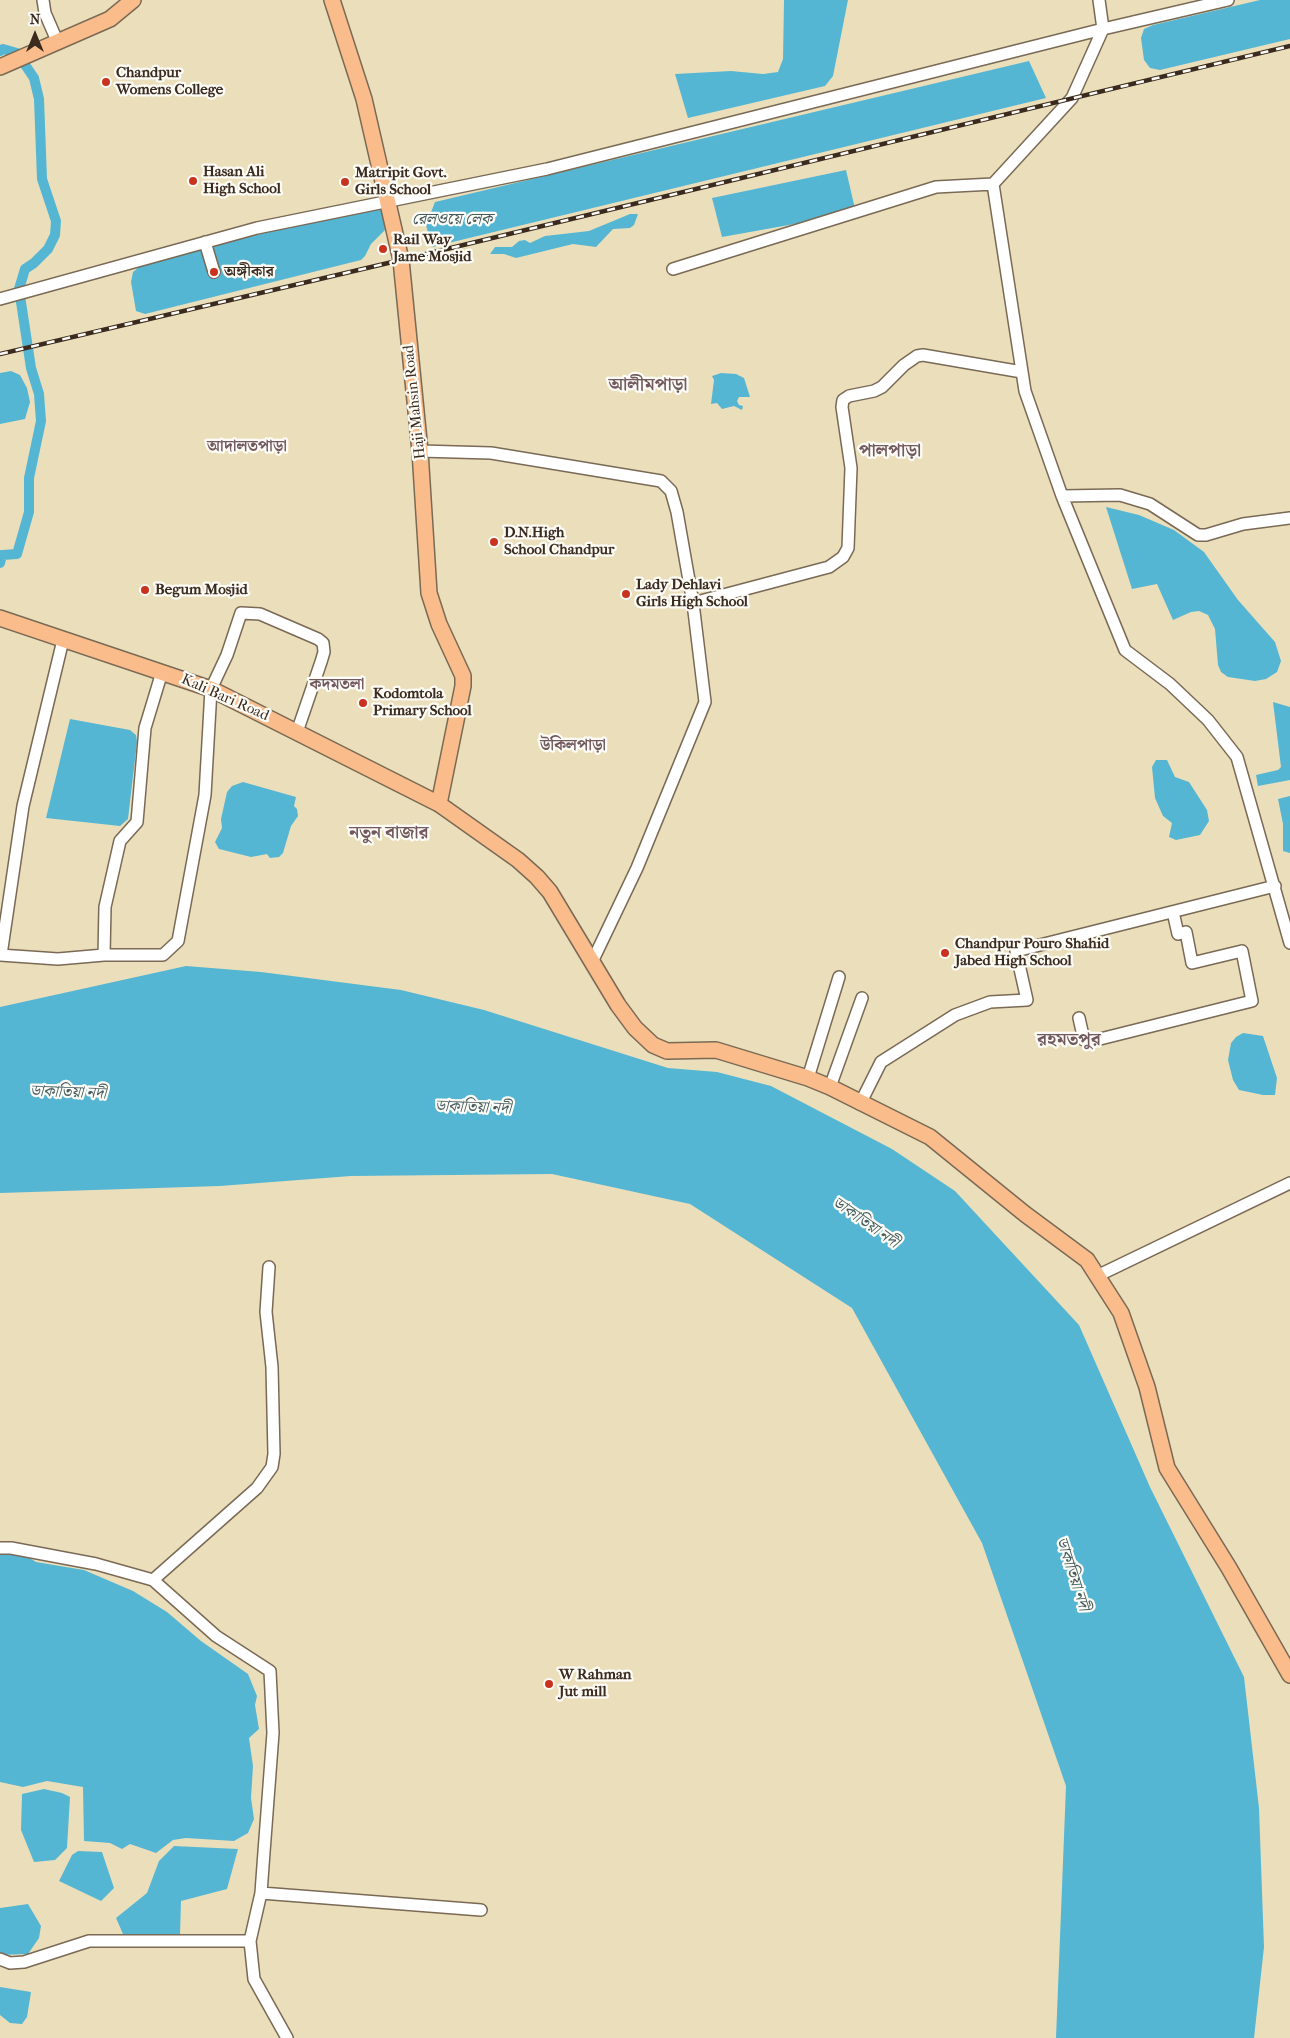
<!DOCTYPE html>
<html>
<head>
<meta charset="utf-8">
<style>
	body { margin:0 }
	#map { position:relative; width:1290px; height:2038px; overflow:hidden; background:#ebdfbb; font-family:"IM FELL French Canon",serif }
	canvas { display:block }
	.north { position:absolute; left:10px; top:10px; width:50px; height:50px; -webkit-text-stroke:4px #fdfcf7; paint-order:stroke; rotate:0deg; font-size:14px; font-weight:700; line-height:20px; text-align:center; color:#3b2a1e }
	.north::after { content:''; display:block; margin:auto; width:18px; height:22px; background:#3b2a1e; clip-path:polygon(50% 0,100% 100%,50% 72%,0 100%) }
</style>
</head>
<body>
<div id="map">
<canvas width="1290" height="2038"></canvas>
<div class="north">N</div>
</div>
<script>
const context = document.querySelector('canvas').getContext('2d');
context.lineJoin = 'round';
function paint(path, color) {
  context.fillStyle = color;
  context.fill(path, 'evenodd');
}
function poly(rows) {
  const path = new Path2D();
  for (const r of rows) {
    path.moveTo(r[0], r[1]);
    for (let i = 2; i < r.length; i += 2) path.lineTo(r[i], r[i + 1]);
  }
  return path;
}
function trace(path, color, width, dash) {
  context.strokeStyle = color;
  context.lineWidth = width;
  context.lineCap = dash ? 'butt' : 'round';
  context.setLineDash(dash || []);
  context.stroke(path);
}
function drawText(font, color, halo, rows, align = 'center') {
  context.font = font + ' "IM FELL French Canon","Noto Serif Bengali",serif';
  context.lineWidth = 4.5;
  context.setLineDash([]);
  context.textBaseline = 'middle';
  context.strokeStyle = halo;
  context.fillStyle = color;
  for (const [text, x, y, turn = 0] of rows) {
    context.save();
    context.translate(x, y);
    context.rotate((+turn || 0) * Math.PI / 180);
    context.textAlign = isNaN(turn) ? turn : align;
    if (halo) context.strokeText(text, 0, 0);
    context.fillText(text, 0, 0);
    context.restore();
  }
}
paint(poly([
	[784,0,848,0,833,76,825,86,688,118,675,74,731,71,763,74,778,72,783,59],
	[1260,0,1290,0,1290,39,1160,70,1150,68,1144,60,1141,38,1144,29,1153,25],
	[1029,61,1046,98,432,247,426,225,435,202],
	[846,170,856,213,722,237,712,198],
	[372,207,383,209,385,230,371,244,365,256,361,260,145,314,136,311,131,282,133,272,139,267,220,244],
	[630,214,638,214,634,225,630,228,613,229,596,247,573,244,516,258,504,254,490,254,495,247,512,247,519,241,525,240,530,243,545,236,589,231],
	[11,371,20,375,27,388,30,402,25,419,0,424,0,373],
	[721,373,736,374,744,378,750,397,739,397,737,401,739,405,743,406,742,410,734,406,722,409,717,403,711,404,714,380,712,376],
	[1106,507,1139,515,1174,530,1204,552,1238,600,1275,642,1281,661,1277,672,1266,679,1255,681,1228,677,1221,672,1218,665,1215,629,1208,615,1199,611,1191,612,1173,620,1157,584,1132,589],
	[1273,702,1290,707,1290,780,1258,786,1256,775,1278,770,1281,767],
	[70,719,130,730,136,735,137,742,128,819,120,826,46,818],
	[1156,760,1167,760,1175,777,1189,782,1207,810,1209,821,1200,835,1176,840,1169,837,1172,823,1163,816,1155,798,1152,767],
	[243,782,296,797,294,806,297,809,298,816,291,826,283,853,279,857,270,858,267,854,251,857,219,849,215,842,222,828,221,819,227,792,232,786],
	[1290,796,1290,853,1283,851,1283,824,1278,799],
	[186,966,261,972,401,990,484,1010,668,1068,717,1072,771,1086,892,1149,955,1191,1079,1325,1150,1487,1244,1677,1259,1808,1264,1947,1254,2038,1056,2038,1066,1786,982,1543,852,1308,690,1204,552,1174,351,1176,220,1186,0,1193,0,1007],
	[1243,1033,1263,1036,1277,1078,1275,1095,1263,1095,1239,1090,1233,1080,1228,1060,1231,1043,1236,1037],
	[11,1546,36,1562,84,1570,133,1591,167,1612,201,1641,248,1674,257,1696,255,1705,259,1729,249,1738,253,1766,251,1798,254,1819,248,1833,234,1841,186,1838,173,1840,156,1853,130,1844,122,1849,110,1843,84,1841,83,1787,47,1781,23,1787,0,1782,0,1547],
	[44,1789,62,1793,70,1797,67,1848,55,1860,34,1862,21,1830,22,1794],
	[174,1846,238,1849,227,1889,181,1901,180,1935,167,1938,123,1934,116,1918,147,1893,159,1861],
	[78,1851,102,1852,114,1888,101,1901,59,1881,72,1855],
	[28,1904,41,1926,39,1938,28,1954,0,1955,0,1908],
	[0,1987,31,1992,27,2017,22,2024,10,2023,0,2015]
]), '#55b6d3');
trace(poly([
	[0,51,3,49,17,53,34,78,39,99,42,179,56,221,55,235,48,249,34,263,25,269,19,289,31,368,39,394,41,421,29,478,29,512,17,554,2,555,0,563]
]), '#55b6d3', 10);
const minor = poly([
	[43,0,45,13,58,43],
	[1099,0,1103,29,1072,98,993,184,1025,391,1062,496,1125,650,1170,684,1208,720,1237,757,1290,943],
	[205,242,214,272],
	[673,269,936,187,993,184],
	[0,299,257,228,547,169,1103,29,1228,0],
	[420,451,491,453,661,481,671,491,677,512,693,603],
	[1062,496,1120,495,1150,504,1198,535,1206,535,1243,524,1290,518],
	[0,955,58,959,104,955,163,955,178,941,205,795,211,689,227,655,241,613,260,614,318,639,323,643,324,652,321,662,297,732],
	[1,955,23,806,63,640],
	[104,955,105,907,120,841,137,822,145,728,162,672],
	[593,960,637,868,705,702,693,603,829,567,843,557,848,548,851,468,842,407,843,400,849,396,874,391,882,387,904,365,917,356,923,355,1022,372],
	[1079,1018,1084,1040,1100,1039,1252,1001,1242,951,1192,963,1186,932,1178,934,1173,912],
	[808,1078,839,977],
	[830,1087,862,998],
	[860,1104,881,1062,955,1015,990,1002,1027,1000,1016,951,1275,886],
	[1097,1276,1290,1183],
	[0,1548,11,1548,96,1564,153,1580,216,1636,270,1671,273,1733,264,1852,261,1893,250,1941,254,1979,287,2038],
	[153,1580,257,1488,272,1467,274,1454,272,1367,266,1312,269,1267],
	[261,1893,481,1910],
	[0,1959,10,1963,24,1962,89,1941,250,1941]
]);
const major = poly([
	[332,0,364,99,401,260,420,451,429,593,439,624,463,676,463,686,439,804],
	[0,67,110,19,133,0],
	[0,618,211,689,439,804,518,860,537,877,550,892,618,1005,635,1028,653,1045,667,1051,716,1050,808,1078,830,1087,930,1137,1025,1214,1087,1260,1121,1313,1147,1387,1167,1468,1229,1568,1290,1675]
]);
trace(minor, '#796955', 14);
trace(major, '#796955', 18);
trace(minor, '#fff', 11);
trace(major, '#fabc8b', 15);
const rail = poly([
	[0,354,401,260,1290,46]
]);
trace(rail, '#3b2a1e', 4.5);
trace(rail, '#fdfcf7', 2.5, [8]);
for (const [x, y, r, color] of [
	[106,82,5,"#c8321e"],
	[193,181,5,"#c8321e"],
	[345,182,5,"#c8321e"],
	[383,249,5,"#c8321e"],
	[214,272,5,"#c8321e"],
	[494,542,5,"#c8321e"],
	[145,590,5,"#c8321e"],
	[626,594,5,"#c8321e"],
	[363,703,5,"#c8321e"],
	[945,953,5,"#c8321e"],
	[549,1684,5,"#c8321e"]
]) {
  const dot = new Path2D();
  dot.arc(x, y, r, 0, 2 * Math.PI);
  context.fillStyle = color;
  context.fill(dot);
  trace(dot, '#fdfcf7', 2);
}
drawText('bold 15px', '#3b2a1e', '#fdfcf7', [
	["Chandpur",116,73],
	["Womens College",116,90],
	["Hasan Ali",203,172],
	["High School",203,189],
	["Matripit Govt.",355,173],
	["Girls School",355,190],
	["Rail Way",393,240],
	["Jame Mosjid",393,257],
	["অঙ্গীকার",224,272],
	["D.N.High",504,533],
	["School Chandpur",504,550],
	["Lady Dehlavi",636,585],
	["Girls High School",636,602],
	["Begum Mosjid",155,590],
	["Kodomtola",373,694],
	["Primary School",373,711],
	["Chandpur Pouro Shahid",955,944],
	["Jabed High School",955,961],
	["W Rahman",559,1675],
	["Jut mill",559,1692]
], 'left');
drawText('15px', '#3b2a1e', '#fdfcf7', [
	["Haji Mahsin Road",415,402,-96],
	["Kali Bari Road",225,698,24]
]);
drawText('italic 16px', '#445b5d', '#fdfcf7', [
	["রেলওয়ে লেক",452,220],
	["ডাকাতিয়া নদী",68,1093,2],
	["ডাকাতিয়া নদী",473,1108,2],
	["ডাকাতিয়া নদী",865,1223,35],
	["ডাকাতিয়া নদী",1072,1574,72]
]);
drawText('bold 16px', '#71595e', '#fdfcf7', [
	["আদালতপাড়া",247,447],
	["কদমতলা",337,685],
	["উকিলপাড়া",573,746]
]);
drawText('bold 18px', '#71595e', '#fdfcf7', [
	["আলীমপাড়া",648,386],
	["পালপাড়া",890,452],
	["নতুন বাজার",389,834],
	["রহমতপুর",1069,1041]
]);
</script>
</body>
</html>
